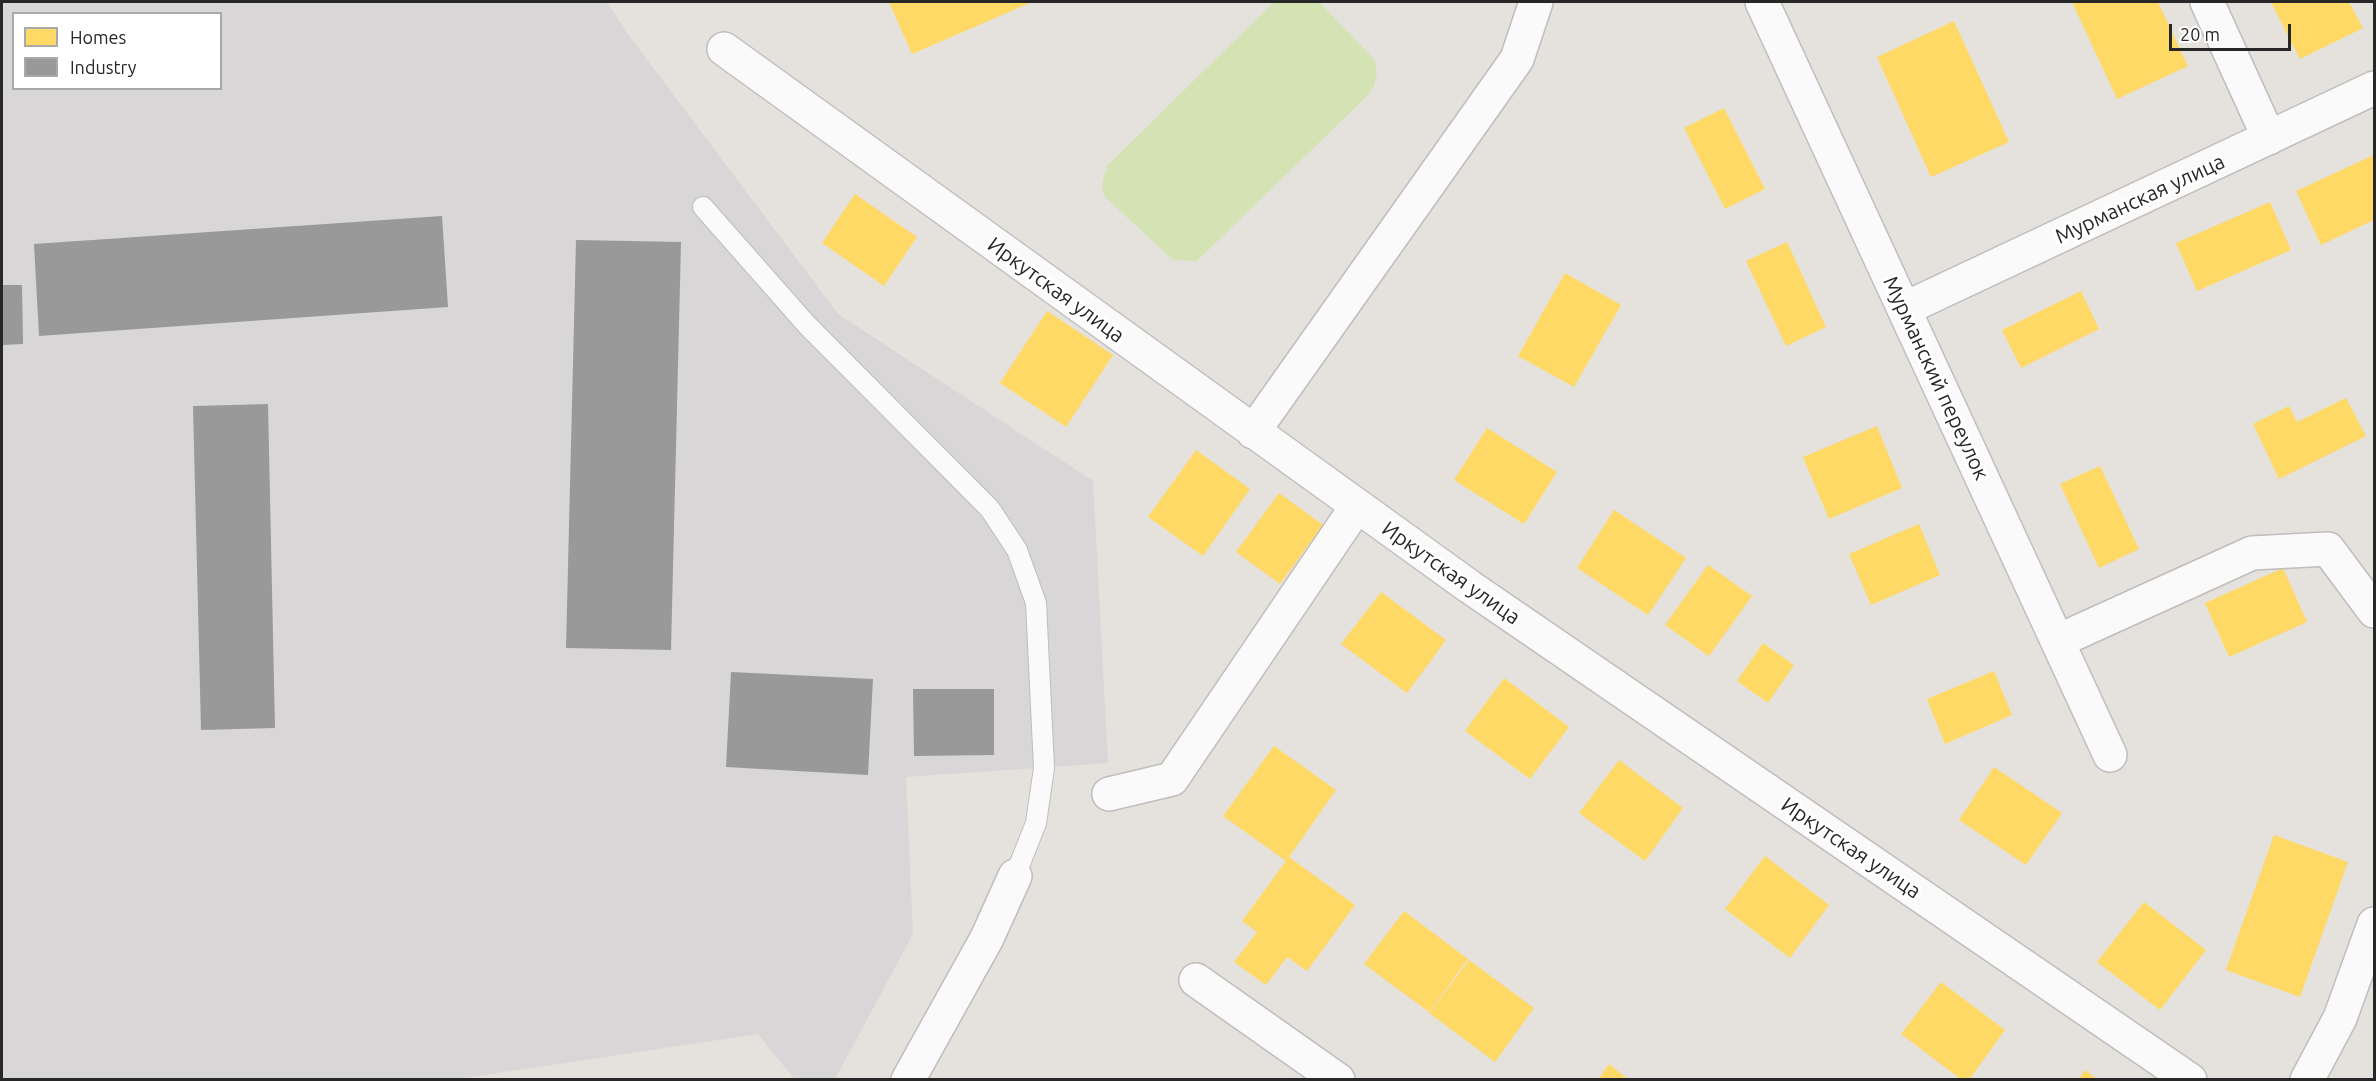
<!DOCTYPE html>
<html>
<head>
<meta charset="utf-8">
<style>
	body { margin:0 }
	#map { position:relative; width:2376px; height:1081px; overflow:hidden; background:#e5e1dc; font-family:Ubuntu,sans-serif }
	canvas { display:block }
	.frame { position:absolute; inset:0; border:3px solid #272727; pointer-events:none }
	.legend { position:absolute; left:12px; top:12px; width:210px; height:78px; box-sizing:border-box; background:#fff; border:2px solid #a9a9a9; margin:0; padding:8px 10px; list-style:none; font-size:18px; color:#272727 }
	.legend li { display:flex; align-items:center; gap:12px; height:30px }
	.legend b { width:30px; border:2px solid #a9a9a9 }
	.scale { position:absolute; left:2169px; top:24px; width:122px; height:27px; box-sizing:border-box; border:3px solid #272727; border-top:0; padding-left:8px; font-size:18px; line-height:21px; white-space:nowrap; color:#272727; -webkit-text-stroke:4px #fff; paint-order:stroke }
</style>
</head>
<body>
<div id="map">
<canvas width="2376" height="1081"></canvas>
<div class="frame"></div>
<ul class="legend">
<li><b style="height:16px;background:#ffd966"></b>Homes</li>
<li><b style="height:16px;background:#999"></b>Industry</li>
</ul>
<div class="scale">20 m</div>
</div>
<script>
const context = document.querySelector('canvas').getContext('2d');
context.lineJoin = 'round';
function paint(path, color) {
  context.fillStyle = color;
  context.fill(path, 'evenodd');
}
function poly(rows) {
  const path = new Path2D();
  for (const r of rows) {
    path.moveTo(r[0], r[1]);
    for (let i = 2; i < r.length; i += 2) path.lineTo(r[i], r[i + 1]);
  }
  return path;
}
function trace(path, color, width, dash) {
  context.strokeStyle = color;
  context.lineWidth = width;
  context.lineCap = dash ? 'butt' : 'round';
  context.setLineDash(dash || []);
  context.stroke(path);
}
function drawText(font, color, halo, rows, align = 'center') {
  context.font = font + ' Ubuntu,sans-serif';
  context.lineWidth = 6;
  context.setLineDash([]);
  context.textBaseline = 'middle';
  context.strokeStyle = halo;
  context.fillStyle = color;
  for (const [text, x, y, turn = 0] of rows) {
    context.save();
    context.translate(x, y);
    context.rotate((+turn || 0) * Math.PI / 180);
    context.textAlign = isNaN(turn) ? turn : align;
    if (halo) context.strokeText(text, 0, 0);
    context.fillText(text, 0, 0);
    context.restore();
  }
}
paint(poly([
	[2,2,607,2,630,37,838,314,1093,481,1108,763,906,777,913,934,835,1079,794,1079,758,1034,458,1079,2,1080],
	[14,14,220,14,220,88,14,88]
]), '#d9d6d8');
paint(poly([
	[1274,2,1319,2,1374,59,1377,73,1374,86,1366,97,1197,261,1173,260,1104,196,1102,185,1104,175,1108,165]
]), '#d3e3b4');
paint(poly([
	[889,2,1032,2,912,54],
	[2072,2,2158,2,2188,66,2117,99],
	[2271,2,2349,2,2363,28,2300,59],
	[1954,21,2009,142,1931,177,1877,57],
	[1724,108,1765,189,1725,209,1684,128],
	[2374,155,2374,220,2321,245,2296,191],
	[855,194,917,237,884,286,822,243],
	[2270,202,2291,250,2197,291,2176,243],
	[1787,242,1826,327,1786,346,1746,261],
	[1565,273,1621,305,1574,387,1518,356],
	[2081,291,2099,329,2021,368,2002,330],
	[1047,311,1113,355,1066,427,1000,383],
	[2346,398,2366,436,2279,479,2253,424,2289,406,2297,422],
	[1877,426,1902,488,1829,519,1803,457],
	[1487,428,1557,472,1524,524,1454,480],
	[1196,450,1250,489,1203,556,1148,517],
	[2100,466,2139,549,2099,568,2060,484],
	[1279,493,1323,525,1280,584,1236,552],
	[1614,510,1686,558,1648,615,1577,568],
	[1919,524,1940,575,1871,605,1849,554],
	[1708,565,1752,596,1709,656,1665,625],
	[2283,568,2307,622,2229,657,2205,603],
	[1381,592,1446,640,1407,693,1341,644],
	[1763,643,1794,665,1768,703,1737,681],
	[1994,671,2012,715,1945,744,1927,699],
	[1504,678,1569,727,1530,779,1465,731],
	[1274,746,1336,790,1289,857,1355,905,1307,971,1287,957,1266,985,1234,962,1257,932,1242,921,1286,861,1223,816],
	[1619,760,1683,808,1645,861,1579,813],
	[1994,767,2062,813,2026,865,1959,820],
	[2274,835,2348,862,2300,997,2226,970],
	[1765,856,1829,905,1790,958,1725,909],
	[2144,902,2206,950,2160,1010,2097,962],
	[1404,911,1468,959,1429,1012,1364,964],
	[1469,960,1534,1008,1495,1062,1429,1013],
	[1941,982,2005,1030,1969,1080,1962,1080,1901,1034],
	[1609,1064,1629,1080,1598,1080],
	[2085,1070,2098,1080,2078,1080]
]), '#ffd966');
paint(poly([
	[442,216,448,307,39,336,34,244],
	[576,240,681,242,671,650,566,648],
	[2,285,22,285,23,344,2,345],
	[268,404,275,728,201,730,193,406],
	[731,672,873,679,868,775,726,767],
	[913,689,994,689,994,755,914,756]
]), '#999');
const service = poly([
	[703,207,807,325,990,509,1017,550,1036,603,1044,768,1036,823,1015,876]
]);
const minor = poly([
	[1762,2,2110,755],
	[2207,2,2269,138],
	[724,49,1470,587,2190,1080],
	[1904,309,2374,88],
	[1253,432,1517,59,1536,2],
	[2058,641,2252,553,2328,549,2374,611],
	[1109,794,1172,779,1357,506],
	[1196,980,1338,1080],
	[908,1080,987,938,1015,876]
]);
const tertiary = poly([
	[2307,1080,2340,1018,2374,924]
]);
trace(service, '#bfbdbd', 22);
trace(minor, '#bfbdbd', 36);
trace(tertiary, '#bfbdbd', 36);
trace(service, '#fbfafa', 20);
trace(minor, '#fbfafa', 33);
trace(tertiary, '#fbfafa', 33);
drawText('21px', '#272727', '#fff', [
	["Мурманская улица",2140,199,-25],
	["Иркутская улица",1056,290,36],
	["Мурманский переулок",1936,378,65],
	["Иркутская улица",1451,573,35],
	["Иркутская улица",1851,848,34]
]);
</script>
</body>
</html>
